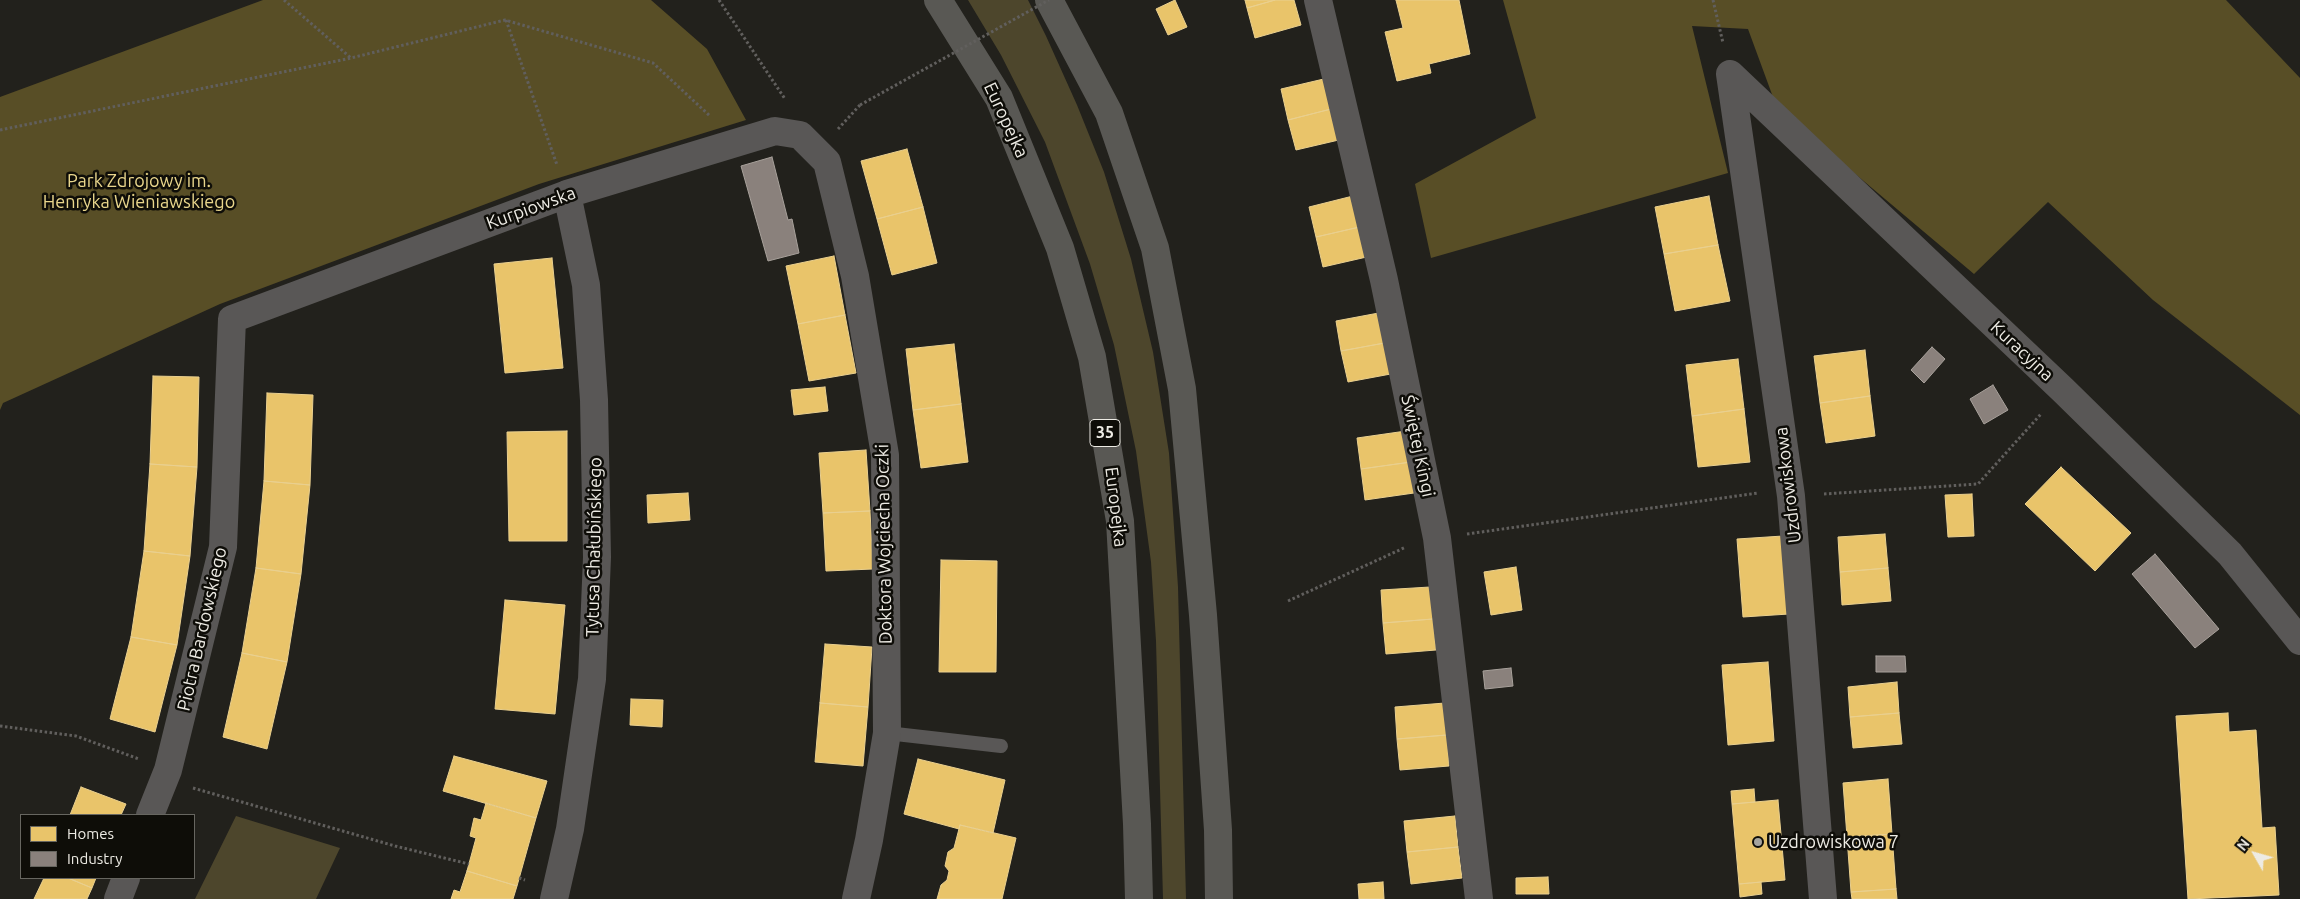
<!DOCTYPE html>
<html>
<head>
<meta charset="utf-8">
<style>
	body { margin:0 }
	#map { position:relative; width:2300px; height:899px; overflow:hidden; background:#22211c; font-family:Ubuntu,sans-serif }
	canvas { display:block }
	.legend { position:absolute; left:20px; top:814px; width:175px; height:65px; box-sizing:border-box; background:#0e0d08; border:1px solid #676660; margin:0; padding:6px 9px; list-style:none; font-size:15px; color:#edebe4 }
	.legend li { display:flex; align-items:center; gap:10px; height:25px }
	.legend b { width:25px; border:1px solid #676660 }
	.north { position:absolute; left:2230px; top:829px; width:50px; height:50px; -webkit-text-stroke:4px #0e0d08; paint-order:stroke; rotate:308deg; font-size:14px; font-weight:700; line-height:20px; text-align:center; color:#edebe4 }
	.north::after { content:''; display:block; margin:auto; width:18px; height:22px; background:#edebe4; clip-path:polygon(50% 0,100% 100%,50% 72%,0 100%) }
</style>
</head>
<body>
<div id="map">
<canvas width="2300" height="899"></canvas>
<ul class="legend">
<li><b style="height:14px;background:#e9c46a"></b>Homes</li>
<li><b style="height:14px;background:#8a817c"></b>Industry</li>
</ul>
<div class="north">N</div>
</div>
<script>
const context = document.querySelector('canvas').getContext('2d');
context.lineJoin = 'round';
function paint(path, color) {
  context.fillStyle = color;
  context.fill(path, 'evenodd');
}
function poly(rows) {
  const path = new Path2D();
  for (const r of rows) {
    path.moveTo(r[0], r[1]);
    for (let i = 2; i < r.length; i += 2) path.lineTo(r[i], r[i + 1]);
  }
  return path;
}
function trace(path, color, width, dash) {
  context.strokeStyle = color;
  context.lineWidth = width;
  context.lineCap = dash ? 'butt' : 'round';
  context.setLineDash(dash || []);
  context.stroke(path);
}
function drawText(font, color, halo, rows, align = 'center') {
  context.font = font + ' Ubuntu,sans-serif';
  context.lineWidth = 5;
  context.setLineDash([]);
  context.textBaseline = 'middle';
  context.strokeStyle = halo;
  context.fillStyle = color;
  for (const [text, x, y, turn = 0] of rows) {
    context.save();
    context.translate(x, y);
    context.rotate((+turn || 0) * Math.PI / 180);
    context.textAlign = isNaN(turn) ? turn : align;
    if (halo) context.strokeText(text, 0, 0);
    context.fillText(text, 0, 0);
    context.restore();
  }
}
paint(poly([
	[968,0,1028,0,1046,36,1077,105,1104,172,1131,259,1153,352,1169,453,1178,587,1186,899,1163,899,1156,641,1151,562,1136,451,1114,345,1090,264,1045,142,1001,55],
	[236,816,340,848,316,899,195,899]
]), '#4d462c');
paint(poly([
	[263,0,651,0,707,49,746,120,539,184,220,304,3,403,0,410,0,97],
	[1503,0,2226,0,2300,78,2300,415,2153,300,2048,202,1974,274,1777,108,1748,29,1692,26,1728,173,1431,258,1415,184,1536,118]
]), '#584e26');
const homes = poly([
	[1175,0,1187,27,1168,35,1156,9,1175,0],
	[1245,0,1275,0,1247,8,1245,0],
	[1275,0,1294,0,1301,25,1255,38,1247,8,1275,0],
	[1396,0,1459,0,1470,54,1429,64,1431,73,1397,81,1385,32,1403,28,1396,0],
	[1328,78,1335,108,1288,120,1281,89,1328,78],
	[1335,108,1343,139,1296,150,1288,120,1335,108],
	[907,149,923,207,877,219,861,161,907,149],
	[1357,195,1364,226,1316,237,1309,207,1357,195],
	[1709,196,1718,245,1664,254,1655,207,1709,196],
	[923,207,937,263,892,275,877,219,923,207],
	[1364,226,1371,256,1323,267,1316,237,1364,226],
	[1718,245,1730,301,1675,311,1664,254,1718,245],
	[834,256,845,315,798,324,786,266,834,256],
	[552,258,563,368,505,373,494,264,552,258],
	[1384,312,1390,342,1341,351,1336,321,1384,312],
	[845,315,856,373,809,381,798,324,845,315],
	[1390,342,1396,373,1348,382,1341,351,1390,342],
	[954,344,961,404,913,410,906,349,954,344],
	[1865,350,1870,396,1820,403,1814,356,1865,350],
	[1738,359,1744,409,1692,416,1686,365,1738,359],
	[153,376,199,377,197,467,150,464,153,376],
	[825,387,828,411,794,415,791,390,825,387],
	[267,393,313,395,310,485,264,481,267,393],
	[1870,396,1875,436,1826,443,1820,403,1870,396],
	[961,404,968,462,921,468,913,410,961,404],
	[1744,409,1750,462,1698,467,1692,416,1744,409],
	[567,431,567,541,509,541,507,432,567,431],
	[1406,431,1411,462,1361,469,1357,438,1406,431],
	[866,450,870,511,823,513,819,453,866,450],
	[1411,462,1414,493,1365,500,1361,469,1411,462],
	[150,464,197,467,190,556,144,551,150,464],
	[2061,467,2131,533,2095,571,2025,504,2061,467],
	[264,481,310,485,301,574,256,568,264,481],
	[688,493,690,520,648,523,647,495,688,493],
	[1972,494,1974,536,1948,537,1945,495,1972,494],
	[870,511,873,569,826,571,823,513,870,511],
	[1885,534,1888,568,1840,572,1838,537,1885,534],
	[1783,536,1789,614,1743,617,1737,539,1783,536],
	[144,551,190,556,177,645,131,637,144,551],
	[941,560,997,561,996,672,939,672,941,560],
	[1516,567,1522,610,1491,615,1484,572,1516,567],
	[256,568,301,574,287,662,242,653,256,568],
	[1888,568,1891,601,1842,605,1840,572,1888,568],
	[1430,587,1433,619,1383,623,1381,590,1430,587],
	[505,600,565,605,555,714,495,709,505,600],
	[1433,619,1436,650,1386,654,1383,623,1433,619],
	[131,637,177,645,155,732,110,719,131,637],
	[825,644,872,647,868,707,820,703,825,644],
	[242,653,287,662,267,749,223,737,242,653],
	[1768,662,1774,741,1728,745,1722,665,1768,662],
	[1897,682,1899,713,1850,717,1848,687,1897,682],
	[631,699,663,700,662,727,630,725,631,699],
	[820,703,868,707,863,766,815,762,820,703],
	[1445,703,1447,735,1397,739,1395,707,1445,703],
	[1899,713,1902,744,1853,748,1850,717,1899,713],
	[2228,713,2229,732,2256,730,2262,828,2275,827,2279,895,2188,899,2176,716,2228,713],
	[1447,735,1449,766,1400,770,1397,739,1447,735],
	[454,756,547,781,536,818,443,791,454,756],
	[918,759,1005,780,993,833,960,825,959,829,904,814,918,759],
	[1888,779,1892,834,1847,837,1843,783,1888,779],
	[81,787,126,804,121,815,70,815,81,787],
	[1754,789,1755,802,1732,804,1731,791,1754,789],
	[1778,800,1785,880,1739,884,1732,804,1778,800],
	[486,803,536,818,517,886,467,871,476,838,470,836,474,818,481,820,486,803],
	[1455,816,1458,847,1407,852,1404,821,1455,816],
	[960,825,1016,838,1002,899,937,899,941,885,947,880,949,871,945,866,948,852,954,848,960,825],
	[1892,834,1896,889,1851,892,1847,837,1892,834],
	[1458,847,1462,878,1411,884,1407,852,1458,847],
	[467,871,517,886,513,899,451,899,454,890,460,892,467,871],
	[1548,877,1549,894,1516,894,1516,878,1548,877],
	[44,878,68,878,92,888,87,899,34,899,44,878],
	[68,878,96,878,92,888,68,878],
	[1383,882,1384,899,1359,899,1358,884,1383,882],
	[1761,882,1762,894,1740,897,1739,884,1761,882],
	[1896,889,1897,899,1852,899,1851,892,1896,889]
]);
paint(homes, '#e9c46a');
trace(homes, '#ead08f', 1);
const industry = poly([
	[772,157,788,220,792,219,799,253,768,261,741,166,772,157],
	[1932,347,1945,359,1924,383,1911,370,1932,347],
	[1993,385,2008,410,1984,424,1970,399,1993,385],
	[2155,554,2219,629,2195,648,2132,574,2155,554],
	[1876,656,1905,656,1906,672,1876,672,1876,656],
	[1511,668,1513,686,1485,689,1483,671,1511,668]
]);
paint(industry, '#8a817c');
trace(industry, '#a8a19b', 1);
trace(poly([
	[284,0,351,58],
	[719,0,785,99],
	[1713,0,1723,43],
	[506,20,557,165],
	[838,129,860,105],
	[0,130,351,58,505,20,653,63,710,116],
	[1824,494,1978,484,2041,414],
	[1467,534,1758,493],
	[1288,601,1406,547],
	[0,726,76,736,139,759],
	[193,788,395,846,469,864],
	[519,878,525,880]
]), '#615f5d', 3, [2.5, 2.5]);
trace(poly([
	[887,733,1001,746]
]), '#595756', 14);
trace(poly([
	[1318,0,1384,280,1437,538,1479,899],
	[1730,74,1791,496,1823,899],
	[1730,74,2063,390,2230,554,2300,641],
	[150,815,168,770,223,547,232,319,567,194,775,131,800,135,827,162,855,276,885,455,887,733,869,840,856,899],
	[118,899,126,878],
	[554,899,570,829,592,679,597,557,594,400,586,285,567,194]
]), '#595756', 28);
trace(poly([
	[938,0,999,98,1060,248,1092,357,1120,521,1137,824,1139,899],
	[1049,0,1109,113,1155,248,1182,389,1203,615,1218,830,1219,899]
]), '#595854', 28);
trace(poly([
	[860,105,1049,0]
]), '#615f5d', 3, [2.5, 2.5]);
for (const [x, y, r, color] of [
	[1758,842,5,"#a6a49e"]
]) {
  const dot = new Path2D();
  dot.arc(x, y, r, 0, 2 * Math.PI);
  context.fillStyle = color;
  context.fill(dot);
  trace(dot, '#0e0d08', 2);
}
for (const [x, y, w] of [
	[1105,433,30]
]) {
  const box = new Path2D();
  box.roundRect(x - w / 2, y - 13.5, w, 27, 4);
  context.fillStyle = '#0e0d08';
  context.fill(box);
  trace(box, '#edebe4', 1);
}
drawText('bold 16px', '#edebe4', null, [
	["35",1105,433]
]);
drawText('18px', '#edebe4', '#0e0d08', [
	["Europejka",1006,120,65],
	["Kurpiowska",531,208,-20],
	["Kuracyjna",2022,351,43],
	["Świętej Kingi",1418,446,78],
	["Uzdrowiskowa",1788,485,-97],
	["Europejka",1116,507,83],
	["Doktora Wojciecha Oczki",884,544,-91],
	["Tytusa Chałubińskiego",594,547,-89],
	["Piotra Bardowskiego",202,629,-77]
]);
drawText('18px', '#e9d68c', '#0e0d08', [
	["Park Zdrojowy im.",139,181],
	["Henryka Wieniawskiego",139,202]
]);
drawText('18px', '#edebe4', '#0e0d08', [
	["Uzdrowiskowa 7",1768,842]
], 'left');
</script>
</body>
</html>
